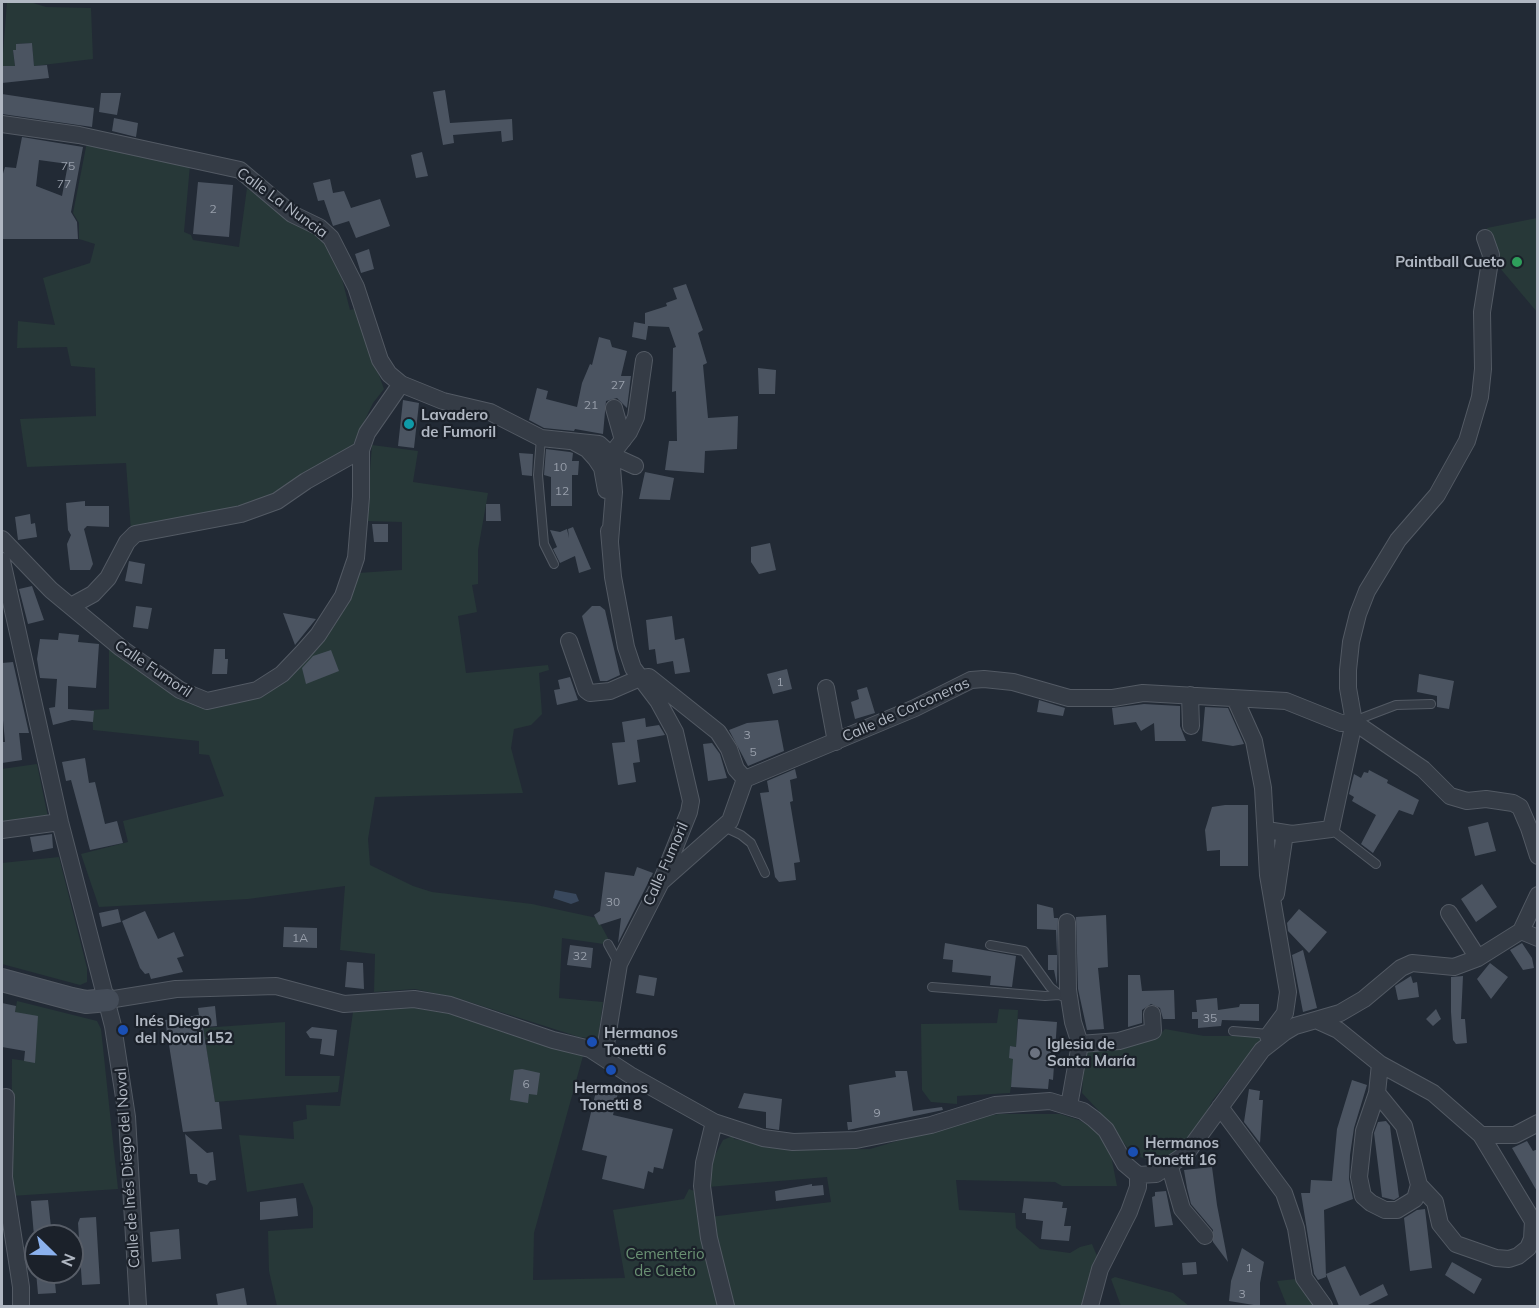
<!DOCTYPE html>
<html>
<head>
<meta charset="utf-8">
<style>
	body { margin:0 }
	#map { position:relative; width:1539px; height:1308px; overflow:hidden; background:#222a35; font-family:Mulish,sans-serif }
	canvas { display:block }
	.frame { position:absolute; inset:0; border:3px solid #b0b7c2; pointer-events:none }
	.north { position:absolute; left:24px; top:1224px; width:60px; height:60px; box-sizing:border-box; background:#1b212a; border:2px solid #575d67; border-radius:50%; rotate:113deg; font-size:16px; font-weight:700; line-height:24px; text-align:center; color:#b0b7c2 }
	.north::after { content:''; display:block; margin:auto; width:21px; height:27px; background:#8bb1ed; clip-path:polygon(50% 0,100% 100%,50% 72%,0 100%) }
</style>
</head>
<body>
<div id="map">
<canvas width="1539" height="1308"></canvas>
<div class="frame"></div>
<div class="north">N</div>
</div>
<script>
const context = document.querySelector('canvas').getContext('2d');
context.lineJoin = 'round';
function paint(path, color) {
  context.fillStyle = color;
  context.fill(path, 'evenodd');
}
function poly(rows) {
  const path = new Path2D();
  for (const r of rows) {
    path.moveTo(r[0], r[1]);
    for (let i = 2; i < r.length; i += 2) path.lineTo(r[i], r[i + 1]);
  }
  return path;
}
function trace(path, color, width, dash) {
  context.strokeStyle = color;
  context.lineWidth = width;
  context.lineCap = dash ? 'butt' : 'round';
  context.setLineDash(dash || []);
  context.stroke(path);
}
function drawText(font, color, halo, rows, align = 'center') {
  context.font = font + ' Mulish,sans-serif';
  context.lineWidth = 4.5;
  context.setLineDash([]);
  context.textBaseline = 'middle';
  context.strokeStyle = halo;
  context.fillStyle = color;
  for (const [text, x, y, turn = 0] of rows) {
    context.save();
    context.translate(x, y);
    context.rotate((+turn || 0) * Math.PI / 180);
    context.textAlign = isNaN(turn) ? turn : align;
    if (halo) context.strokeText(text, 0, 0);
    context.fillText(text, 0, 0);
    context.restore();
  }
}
paint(poly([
	[7,2,30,2,46,7,91,8,93,59,34,66,32,43,16,44,16,50,13,51,15,66,2,66],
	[87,142,190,165,184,232,191,235,193,240,239,247,247,188,287,220,323,237,341,275,350,310,354,309,357,314,384,389,373,403,351,449,298,488,249,507,131,531,126,463,27,467,20,419,96,416,95,368,71,366,67,347,17,348,18,321,55,325,43,278,90,263,92,256,95,244,79,239,79,223,73,213],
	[1537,218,1537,312,1499,267,1494,258,1487,228],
	[372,445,418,451,413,482,488,493,478,550,478,584,472,585,477,612,458,616,466,673,548,665,549,670,539,673,542,714,531,725,514,729,511,748,523,793,375,797,368,839,370,865,413,886,432,892,532,904,597,918,609,940,604,944,562,938,559,998,603,1002,598,1039,579,1037,457,998,415,989,374,992,375,954,340,950,345,886,248,899,99,907,81,854,128,842,123,821,224,796,209,755,199,754,199,741,93,730,92,710,109,709,109,643,186,701,263,693,358,573,402,570,402,522,366,521],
	[37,764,48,817,2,826,2,769],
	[59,857,87,968,87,982,80,985,2,964,2,863],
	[17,1001,97,1021,101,1029,118,1189,11,1196,12,1059,35,1062,15,1012],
	[408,1007,469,1017,583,1056,534,1233,533,1280,625,1278,613,1210,684,1199,689,1189,697,1192,700,1229,721,1306,277,1306,269,1271,268,1231,313,1228,313,1208,303,1183,247,1192,239,1135,294,1139,293,1122,307,1119,306,1105,340,1106,353,1012],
	[999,1009,1018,1010,1016,1047,1011,1046,1015,1059,1010,1093,957,1096,957,1104,931,1102,922,1090,921,1024,997,1023],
	[285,1022,285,1076,340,1076,338,1092,215,1102,203,1028],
	[1165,1029,1204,1036,1255,1036,1261,1039,1212,1101,1201,1123,1181,1147,1171,1155,1147,1159,1140,1157,1141,1154,1133,1149,1130,1151,1099,1111,1082,1093,1085,1048,1159,1035],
	[999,1114,1060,1114,1079,1120,1100,1132,1110,1150,1117,1186,1062,1186,1055,1182,956,1180,959,1210,1015,1213,1016,1228,1040,1249,1070,1253,1080,1247,1092,1244,1097,1256,1084,1306,731,1306,710,1217,831,1202,827,1177,708,1187,714,1157,723,1140,733,1136,734,1139,802,1150,870,1149,975,1118],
	[1115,1277,1173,1293,1189,1306,1121,1306,1111,1279],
	[1296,1279,1318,1306,1287,1306,1277,1281]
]), '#273838');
paint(poly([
	[555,890,576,894,579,901,571,904,553,898]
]), '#39485d');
paint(poly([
	[32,43,34,66,47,65,49,78,2,83,2,66,15,66,13,50,16,50,16,44],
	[445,90,450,123,512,119,513,140,502,142,501,131,453,135,454,143,443,145,433,92],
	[101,93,121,93,117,115,99,112],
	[2,94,94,108,92,127,2,114],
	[114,118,138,123,136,137,112,131],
	[22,137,83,147,71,212,77,222,78,239,2,239,2,177,5,167,16,168],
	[39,160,68,164,62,196,36,186],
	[422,152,428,176,416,178,411,155],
	[330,179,333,193,344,191,351,208,380,199,390,226,356,238,349,221,333,226,324,200,318,201,313,183],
	[198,182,233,185,229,237,193,234],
	[369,249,374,269,361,273,355,254],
	[686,284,703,330,698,333,707,363,703,365,708,418,738,416,737,449,705,451,704,473,665,470,669,441,677,441,676,391,672,392,673,348,676,347,669,327,648,326,646,340,632,337,634,322,645,324,645,313,667,306,666,303,677,299,673,288],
	[599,337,610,340,612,347,627,351,621,376,631,376,627,408,617,398,606,401,603,434,575,429,574,431,544,428,529,420,537,388,548,391,546,399,577,407,582,383,590,364,592,365],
	[758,368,776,370,775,394,759,394],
	[403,400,419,403,414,448,398,446],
	[546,449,570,452,573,453,572,461,579,461,578,475,572,475,572,506,551,506,551,477,544,475],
	[519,453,533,454,532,476,522,475],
	[645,472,674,478,670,500,639,499],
	[85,501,85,506,109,506,109,527,87,526,84,529,93,564,90,570,70,570,67,544,71,535,68,530,66,503],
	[486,504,500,504,501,521,486,521],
	[30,514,31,524,35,523,37,537,18,540,15,517],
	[372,524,388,524,388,542,374,542],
	[573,527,591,569,579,573,575,556,560,563,553,549,557,547,550,530,560,532,567,529,569,538,568,529],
	[770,543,776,570,759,574,751,562,751,547],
	[129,561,145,564,142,584,125,581],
	[32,586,44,620,28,624,19,589],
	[136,606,152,608,148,629,133,627],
	[592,606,600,606,605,610,620,675,607,681,600,681,582,616],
	[283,613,316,619,295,645],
	[672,616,675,640,684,638,690,672,675,674,673,661,657,664,655,649,649,650,646,620],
	[59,633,79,635,78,642,99,644,96,688,68,686,68,709,94,711,93,722,72,720,53,725,49,708,55,707,57,679,40,678,37,659,40,639,58,640],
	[214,649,225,649,225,659,228,659,227,674,212,674],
	[331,650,339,671,306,684,302,668,313,656],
	[13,662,29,733,19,733,22,760,2,763,2,742,5,742,2,709,2,663],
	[787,669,792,689,773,694,767,674],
	[1419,674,1454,681,1449,709,1437,707,1437,696,1417,692],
	[570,677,578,700,557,705,554,690,560,689,558,680],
	[867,687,875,713,855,719,851,702,859,699,857,690],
	[1039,700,1065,708,1063,716,1037,712],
	[1144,704,1180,706,1180,726,1186,741,1155,741,1154,723,1141,731,1136,722,1114,725,1112,708],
	[1205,707,1228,708,1244,744,1233,746,1202,741],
	[645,718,646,727,659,725,665,735,637,740,640,762,633,763,636,782,618,785,612,743,625,742,622,722],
	[778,720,784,751,748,766,729,730,747,723],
	[712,743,720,754,727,778,708,781,703,744],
	[85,758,89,783,95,782,105,824,117,821,123,843,90,850,71,780,66,781,62,762],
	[795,769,797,778,790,780,793,801,790,802,800,862,794,863,796,880,779,882,775,877,760,793,769,792,767,781],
	[1369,770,1388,780,1387,783,1419,800,1413,815,1399,810,1373,853,1361,844,1376,815,1352,801,1354,797,1349,794,1354,774,1361,778,1364,772,1368,773],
	[1225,805,1248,805,1248,866,1220,866,1220,850,1207,851,1205,830,1212,807],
	[1488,822,1496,851,1475,856,1468,827],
	[52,834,53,848,33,852,30,837],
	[637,867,653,873,618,943,621,918,599,925,594,915,600,911,605,872,634,876],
	[1482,884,1497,907,1476,922,1461,899],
	[1037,904,1053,908,1054,918,1058,918,1057,985,1054,970,1048,970,1048,955,1057,955,1056,930,1037,929],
	[118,909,121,922,102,927,99,913],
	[1299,909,1327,932,1309,953,1288,931,1287,923],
	[145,911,158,939,174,932,184,956,177,958,183,972,151,979,149,973,145,974,140,968,122,921],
	[1106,915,1108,967,1098,968,1104,1029,1087,1030,1078,989,1076,917],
	[284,927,317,928,317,948,283,947],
	[945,943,1016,956,1012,987,990,985,991,976,952,972,953,960,943,959],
	[1522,943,1532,958,1534,968,1523,970,1510,950],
	[570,945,593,948,591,968,567,965],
	[1303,950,1317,1008,1303,1012,1292,955],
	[347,962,363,963,364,989,345,987],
	[1490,963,1508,977,1491,999,1477,979],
	[639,975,657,978,654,996,636,993],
	[1128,975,1140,975,1142,991,1174,990,1175,1019,1163,1019,1160,1008,1151,1004,1142,1010,1142,1023,1128,1027],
	[1411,976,1413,983,1417,982,1419,997,1398,1000,1395,986],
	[1463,976,1461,1019,1465,1019,1467,1043,1456,1044,1453,1040,1451,1012,1451,977],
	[1217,998,1218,1010,1239,1007,1240,1004,1259,1004,1259,1021,1222,1020,1221,1026,1198,1028,1198,1019,1192,1019,1192,1012,1197,1012,1196,1000],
	[2,1003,16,1006,15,1012,38,1016,35,1063,24,1061,25,1051,2,1047],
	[215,1006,217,1026,203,1027,215,1102,219,1102,222,1129,183,1132,165,1020,199,1015,198,1008],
	[1436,1009,1441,1019,1433,1026,1426,1019],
	[1018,1019,1057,1022,1053,1080,1049,1079,1048,1089,1011,1087,1013,1059,1009,1058,1010,1046,1016,1047],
	[312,1027,337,1030,334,1056,320,1054,322,1039,310,1038,306,1032],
	[522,1069,540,1073,537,1095,529,1094,528,1103,510,1100,514,1070],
	[895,1071,907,1071,913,1111,942,1107,943,1110,848,1130,847,1122,852,1122,849,1085,896,1077],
	[1352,1080,1367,1085,1354,1128,1350,1155,1349,1179,1353,1199,1324,1210,1326,1277,1318,1280,1314,1274,1301,1193,1310,1193,1311,1180,1332,1181,1337,1129],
	[598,1083,619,1088,613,1115,673,1129,663,1169,654,1167,653,1173,648,1171,644,1189,602,1179,607,1156,582,1150],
	[1249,1089,1260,1091,1259,1100,1263,1100,1260,1143,1244,1122],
	[744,1093,782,1099,779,1130,766,1128,766,1112,738,1108],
	[1386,1121,1390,1126,1399,1197,1394,1200,1382,1197,1374,1133,1378,1122],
	[185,1134,207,1153,213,1152,216,1180,210,1181,207,1185,198,1182,197,1174,190,1174],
	[1527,1141,1533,1151,1538,1149,1538,1193,1512,1148],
	[1212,1167,1217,1205,1228,1262,1213,1242,1213,1230,1191,1204,1187,1188,1184,1170],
	[812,1184,812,1186,823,1185,824,1195,776,1201,775,1191],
	[1166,1191,1173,1225,1155,1227,1152,1197,1155,1196,1155,1192],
	[296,1198,298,1216,260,1220,260,1202],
	[1024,1198,1063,1202,1062,1208,1067,1208,1064,1226,1071,1226,1069,1241,1041,1239,1043,1221,1026,1219,1026,1213,1022,1213],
	[48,1200,52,1236,34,1236,31,1201],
	[1425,1209,1432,1268,1410,1271,1404,1218,1417,1210],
	[96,1217,100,1284,82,1285,78,1223,80,1218],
	[179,1229,181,1259,152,1262,150,1232],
	[1242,1248,1264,1262,1260,1283,1260,1306,1229,1301,1231,1281],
	[1196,1262,1197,1274,1183,1275,1182,1263],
	[1452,1262,1482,1279,1474,1294,1445,1275],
	[1345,1266,1360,1296,1383,1284,1388,1295,1366,1306,1339,1306,1326,1274],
	[36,1272,54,1272,56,1293,38,1294],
	[244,1288,247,1306,218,1306,216,1294]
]), '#4b5461');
const lane = poly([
	[541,438,538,475,544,544,554,564],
	[1354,721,1396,705,1431,704],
	[724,827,741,835,751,843,765,873],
	[1331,829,1376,864],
	[608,944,619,964],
	[990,945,1024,951,1050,987,1061,996],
	[932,987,1045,996,1059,995],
	[1233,1031,1269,1034]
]);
const street = poly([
	[2,124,79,135,240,170,292,214,319,227,331,238,356,287,380,360,389,374,401,384,443,401,490,412,541,438,599,444,611,455,614,492,610,541],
	[614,408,623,440],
	[574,442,587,449,596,459,602,468,606,490],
	[635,466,611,455,629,432,636,417,644,360],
	[2,539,51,590,121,648,180,690,207,701,257,690,282,674,303,652,318,635,343,596,356,558,361,497,361,450,367,433,401,384],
	[2,561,60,822,113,1026,127,1117,138,1306],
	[71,606,93,594,108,578,127,542,135,534,241,514,277,501,306,481,361,450],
	[569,641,586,690,590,693,610,691,640,678,649,677,718,732,729,749,736,769,745,779],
	[826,688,836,742],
	[1190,695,1191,726],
	[1236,701,1254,741,1263,788,1268,875,1288,992,1285,1013,1268,1036],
	[2,830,60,822],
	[1267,830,1292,834,1331,829,1354,722,1348,688,1348,670,1351,642,1358,614,1367,591,1398,540,1437,495,1467,441,1480,397,1483,369,1482,312,1491,255,1485,238],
	[661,882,730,821,745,779,915,708,971,680,984,679,1013,682,1069,698,1113,698,1143,693,1286,701,1341,723,1354,722,1423,769,1450,796,1467,801,1486,799,1513,803,1520,807,1529,828,1538,856],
	[1276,894,1285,833],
	[1449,913,1478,958],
	[1067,922,1068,990,1073,1022,1080,1044],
	[1521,931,1538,938],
	[108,1000,176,989,276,986,344,1004,414,999,450,1005,553,1040,590,1049,630,1075,714,1122,763,1138,793,1142,856,1140,931,1125,995,1105,1050,1101,1083,1111,1094,1119,1106,1130,1125,1164,1138,1175,1156,1174,1186,1154,1262,1050,1285,1032,1295,1026,1340,1013,1364,999,1401,968,1412,963,1454,967,1478,958,1521,931,1538,895],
	[1316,1020,1338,1030,1380,1064,1433,1093,1481,1135,1515,1135,1538,1123],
	[604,1056,619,964,661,882,689,812,691,801,675,732,658,701,633,668,626,647,613,577,609,531],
	[1377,1093,1404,1126,1419,1185,1415,1199,1397,1210,1385,1210,1371,1203,1363,1196,1359,1177,1364,1131,1377,1093,1380,1064],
	[6,1097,4,1177,21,1287,21,1306],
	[1069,1106,1080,1044,1119,1041,1153,1031,1152,1014],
	[1220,1107,1284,1193,1296,1228,1304,1278,1324,1306],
	[714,1122,704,1163,702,1186,709,1238,726,1306],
	[1170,1167,1182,1209,1205,1236],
	[1419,1185,1435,1202,1440,1224,1456,1244,1496,1258,1509,1259,1518,1256,1528,1248,1532,1239,1533,1221,1481,1135],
	[1090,1306,1100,1269,1129,1212,1138,1187,1138,1175]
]);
const secondary = poly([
	[2,980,72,999,86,1002,108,1000]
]);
trace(lane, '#535a64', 10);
trace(street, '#535a64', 18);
trace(secondary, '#535a64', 24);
trace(lane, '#353c46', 8);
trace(street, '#353c46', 16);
trace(secondary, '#444c58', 22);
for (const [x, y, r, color] of [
	[1517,262,6,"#2e9e5b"],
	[409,424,6,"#0f9aa8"],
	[123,1030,6,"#1a4fb4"],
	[592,1042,6,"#1a4fb4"],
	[1035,1053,6,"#6b7280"],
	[611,1070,6,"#1a4fb4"],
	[1133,1152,6,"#1a4fb4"]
]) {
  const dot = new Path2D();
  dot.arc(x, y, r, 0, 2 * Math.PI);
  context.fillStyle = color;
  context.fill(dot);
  trace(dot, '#1b212a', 2);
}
drawText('12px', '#979eaa', null, [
	["75",68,166],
	["77",64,184],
	["2",213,209],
	["27",618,385],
	["21",591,405],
	["10",560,467],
	["12",562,491],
	["1",780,682],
	["3",747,735],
	["5",753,752],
	["30",613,902],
	["1A",300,938],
	["32",580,956],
	["35",1210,1018],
	["6",526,1084],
	["9",877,1113],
	["1",1249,1268],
	["3",1242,1294]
]);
drawText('15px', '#b0b7c2', '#1b212a', [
	["Calle La Nuncia",282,203,36],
	["Calle Fumoril",153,669,34],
	["Calle de Corconeras",906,710,-24],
	["Calle Fumoril",666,864,-66],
	["Calle de Inés Diego del Noval",128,1168,-94]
]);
drawText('bold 15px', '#b0b7c2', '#1b212a', [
	["Paintball Cueto",1505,262,"right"],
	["Lavadero",421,415],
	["de Fumoril",421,432],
	["Inés Diego",135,1021],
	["del Noval 152",135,1038],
	["Hermanos",604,1033],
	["Tonetti 6",604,1050],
	["Iglesia de",1047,1044],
	["Santa María",1047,1061],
	["Hermanos",611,1088,"center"],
	["Tonetti 8",611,1105,"center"],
	["Hermanos",1145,1143],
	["Tonetti 16",1145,1160]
], 'left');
drawText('15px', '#6a9173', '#1b212a', [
	["Cementerio",665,1254],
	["de Cueto",665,1271]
]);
</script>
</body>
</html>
